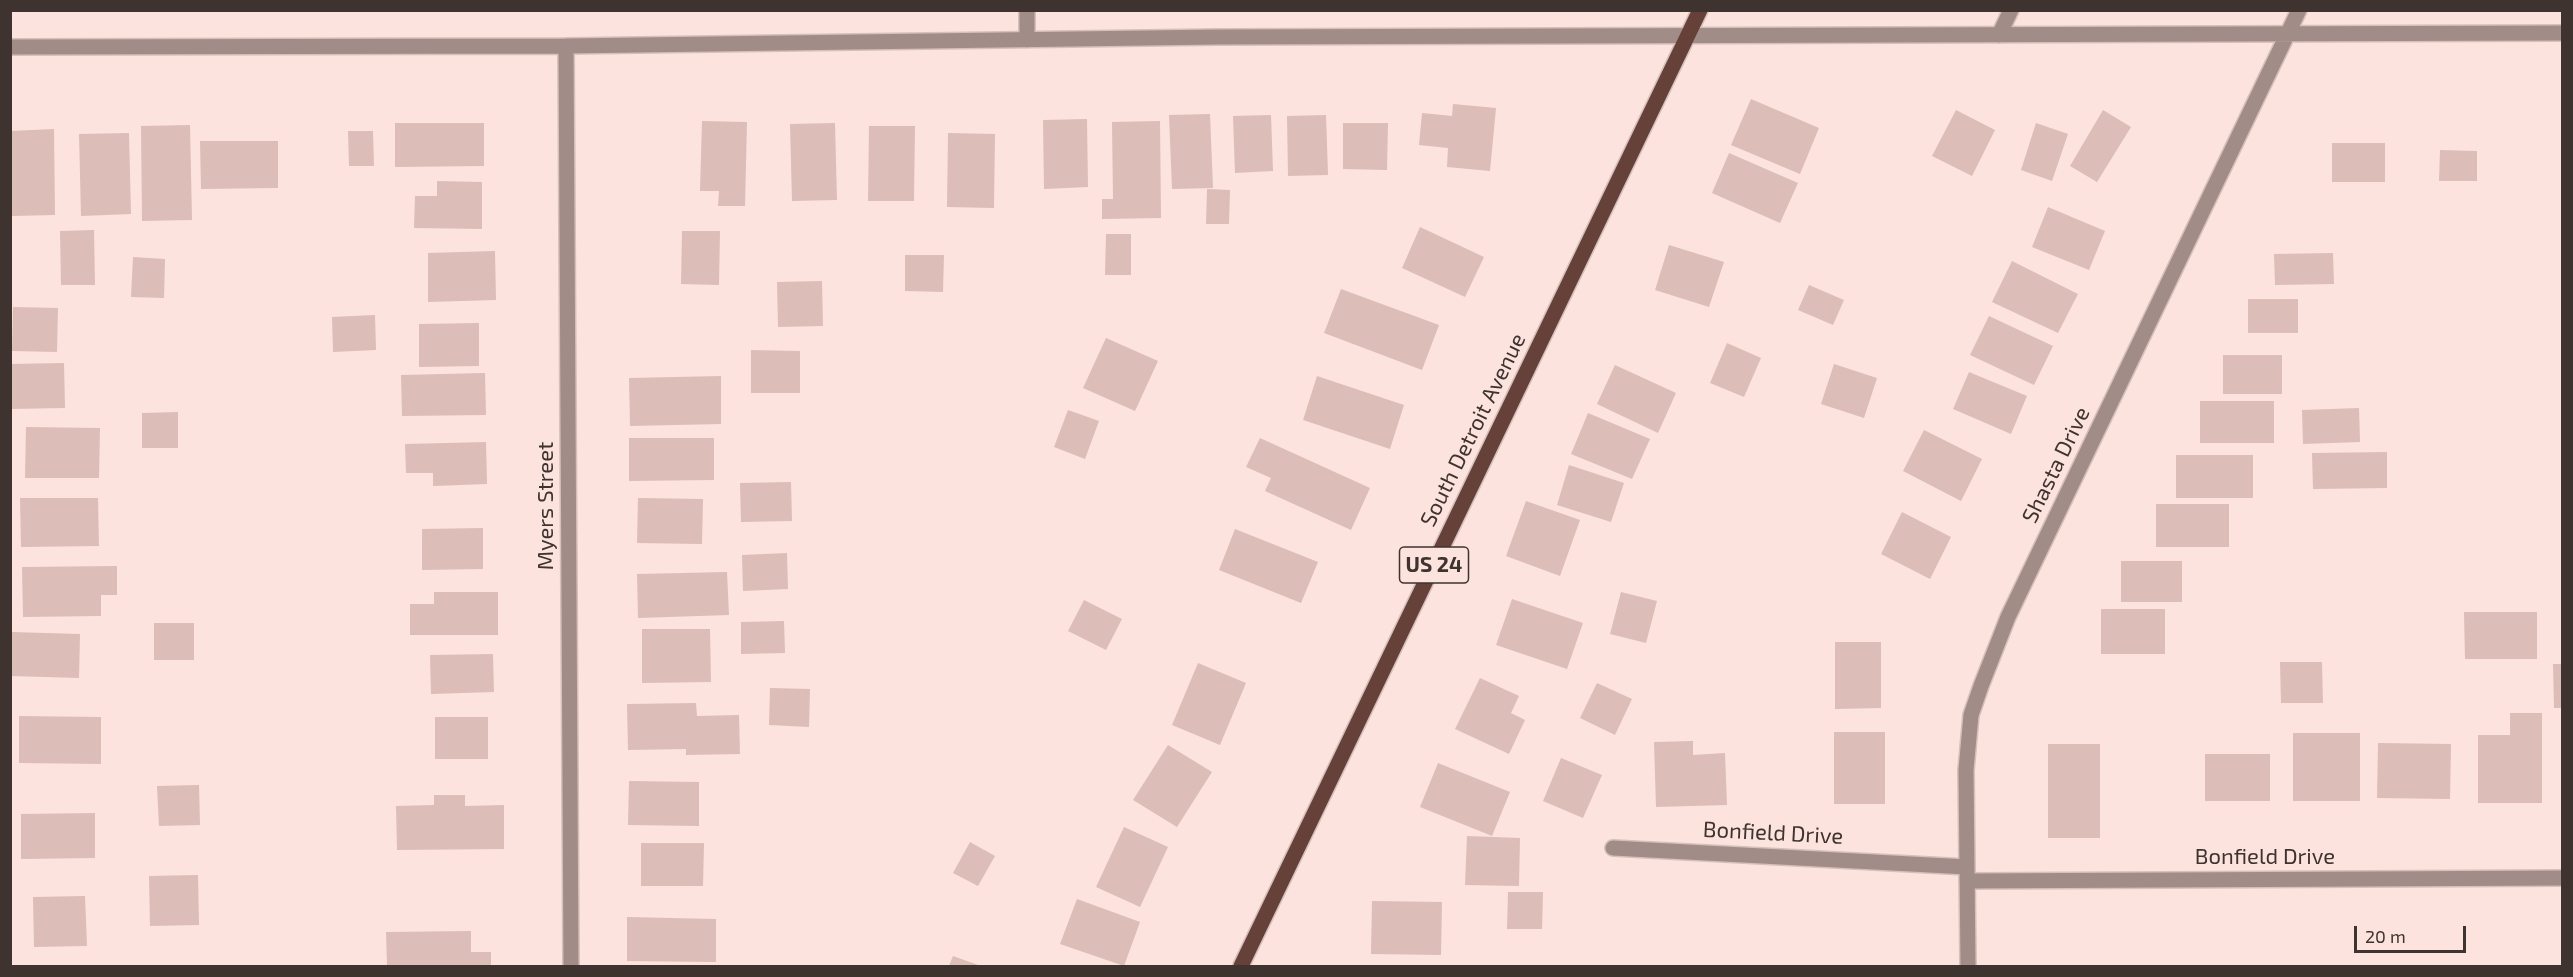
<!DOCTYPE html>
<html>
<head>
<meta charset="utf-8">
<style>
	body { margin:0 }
	#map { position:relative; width:2573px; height:977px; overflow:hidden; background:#fce3de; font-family:"Exo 2",sans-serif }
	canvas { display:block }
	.frame { position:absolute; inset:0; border:12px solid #3f3330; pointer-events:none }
	.scale { position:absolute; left:2354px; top:926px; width:112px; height:27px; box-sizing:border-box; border:3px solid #3f3330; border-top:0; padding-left:8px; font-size:18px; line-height:21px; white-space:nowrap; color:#3f3330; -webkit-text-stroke:4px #fce3de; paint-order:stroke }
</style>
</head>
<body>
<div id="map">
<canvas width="2573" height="977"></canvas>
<div class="frame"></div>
<div class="scale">20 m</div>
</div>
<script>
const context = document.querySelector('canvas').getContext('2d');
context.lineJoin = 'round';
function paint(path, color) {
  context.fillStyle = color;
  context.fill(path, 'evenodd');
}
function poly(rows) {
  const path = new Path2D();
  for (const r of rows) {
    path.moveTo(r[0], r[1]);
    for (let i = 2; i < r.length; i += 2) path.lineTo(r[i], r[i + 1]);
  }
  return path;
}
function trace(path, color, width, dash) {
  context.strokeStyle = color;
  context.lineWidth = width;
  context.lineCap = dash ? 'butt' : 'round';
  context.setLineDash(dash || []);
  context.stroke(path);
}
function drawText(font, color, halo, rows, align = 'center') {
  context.font = font + ' "Exo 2",sans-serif';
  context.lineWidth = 4.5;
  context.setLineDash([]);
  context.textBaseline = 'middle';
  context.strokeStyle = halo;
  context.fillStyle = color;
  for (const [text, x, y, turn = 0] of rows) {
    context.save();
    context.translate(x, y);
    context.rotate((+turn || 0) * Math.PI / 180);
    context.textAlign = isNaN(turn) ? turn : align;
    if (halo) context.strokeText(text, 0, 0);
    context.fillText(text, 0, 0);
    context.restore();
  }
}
paint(poly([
	[1751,99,1819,128,1800,174,1731,145],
	[1453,104,1496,108,1490,171,1447,167,1448,148,1419,145,1422,113,1452,116],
	[1956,110,1995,130,1972,176,1932,156],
	[2103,110,2131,127,2097,182,2070,166],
	[1210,114,1213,188,1172,189,1169,115],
	[1271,115,1273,171,1235,173,1233,116],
	[1326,115,1328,175,1288,176,1287,116],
	[1087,119,1088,187,1044,189,1043,120],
	[702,121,747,122,745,206,718,206,719,191,700,191],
	[1160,121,1161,218,1102,219,1102,199,1113,199,1112,122],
	[395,123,484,123,484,166,395,167],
	[835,123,837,200,792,201,790,124],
	[1343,123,1388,123,1387,170,1343,169],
	[2036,123,2068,134,2052,181,2021,170],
	[190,125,192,220,142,221,141,126],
	[869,126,915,126,914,201,868,201],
	[54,129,55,215,12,216,10,131],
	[348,131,373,131,374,166,349,166],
	[129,133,131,214,81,216,79,134],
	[948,133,995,134,994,208,947,207],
	[200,141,278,141,278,188,201,189],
	[2332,143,2385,143,2385,182,2332,182],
	[2440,150,2477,151,2477,181,2439,181],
	[1729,153,1798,183,1780,223,1712,193],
	[437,181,482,182,482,229,414,228,415,196,437,196],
	[1207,189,1230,190,1229,224,1206,224],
	[2048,207,2105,231,2089,270,2032,247],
	[1420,227,1484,257,1465,297,1402,268],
	[94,230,95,285,61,285,60,231],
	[682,231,720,231,719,285,681,284],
	[1106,234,1131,234,1131,275,1105,275],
	[1669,245,1724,262,1709,307,1655,290],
	[495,251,496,300,428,302,428,253],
	[2333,253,2334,284,2275,285,2274,254],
	[905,255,944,255,943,292,905,291],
	[133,257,165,259,164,298,131,297],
	[2012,261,2078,294,2058,333,1992,302],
	[822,281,823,326,778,327,777,282],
	[1809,285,1844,300,1833,325,1798,310],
	[1341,289,1439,325,1422,370,1324,333],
	[2248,299,2298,299,2298,333,2248,333],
	[13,307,58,308,57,352,12,351],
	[375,315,376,350,333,352,332,317],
	[1989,316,2053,346,2034,385,1970,355],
	[479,323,479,366,419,367,419,324],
	[1106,338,1158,361,1135,411,1083,388],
	[1727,343,1761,358,1744,397,1710,383],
	[751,350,800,351,800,393,751,393],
	[2223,355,2282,355,2282,394,2223,394],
	[64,363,65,408,10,409,10,364],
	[1834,364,1877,378,1864,418,1821,404],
	[1615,365,1676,393,1658,433,1597,404],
	[1969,372,2027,396,2011,434,1953,409],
	[485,373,486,415,402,416,401,375],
	[721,376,721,424,630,426,629,378],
	[1317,376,1404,405,1390,449,1303,420],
	[2200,401,2274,401,2274,443,2200,443],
	[2359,408,2360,442,2303,444,2302,410],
	[1068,410,1099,421,1085,459,1054,447],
	[178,412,178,448,142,448,142,413],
	[1588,413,1650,439,1632,479,1571,454],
	[26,427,100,428,99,478,25,478],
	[1924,430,1982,459,1961,501,1903,471],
	[629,438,714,438,714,480,629,481],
	[1260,438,1370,488,1351,530,1265,491,1271,478,1246,467],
	[486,442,487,484,433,486,433,473,406,473,405,444],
	[2387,452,2387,488,2313,489,2312,453],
	[2176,455,2253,455,2253,498,2176,498],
	[1569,465,1624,483,1611,522,1557,505],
	[791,482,792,521,741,522,740,483],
	[20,498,98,498,99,546,21,547],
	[638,498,703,499,702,544,637,543],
	[1526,501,1580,520,1560,576,1506,556],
	[2156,504,2229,504,2229,547,2156,547],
	[1902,512,1951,537,1930,579,1881,554],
	[483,528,483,569,422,570,422,529],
	[1235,529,1318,562,1301,603,1219,570],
	[787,553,788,589,743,591,742,555],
	[2121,561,2182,561,2182,602,2121,602],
	[117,566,117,595,101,595,101,616,23,617,22,567],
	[727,572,729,615,638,618,637,574],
	[434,592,498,592,498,635,410,635,410,604,434,604],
	[1621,592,1657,601,1646,643,1610,634],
	[1512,599,1583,623,1567,669,1496,645],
	[1084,600,1122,619,1106,650,1068,631],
	[2101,609,2165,609,2165,654,2101,654],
	[2464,612,2537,612,2537,659,2465,659],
	[784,621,785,653,741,654,741,622],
	[154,623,194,623,194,660,154,660],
	[642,629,710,629,711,682,642,683],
	[11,632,80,634,79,678,10,676],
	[1835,642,1881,642,1881,708,1835,709],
	[493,654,494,692,431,694,430,655],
	[2280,662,2322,662,2323,703,2281,703],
	[1198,663,1246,683,1220,745,1172,725],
	[2553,664,2562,664,2562,708,2554,708],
	[1480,678,1519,696,1511,713,1525,720,1509,754,1455,729],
	[1597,683,1632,699,1615,735,1580,718],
	[770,688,810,689,809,727,769,725],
	[696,703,697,716,739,715,740,754,686,755,686,749,628,750,627,704],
	[2510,713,2542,713,2542,803,2478,803,2478,735,2510,735],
	[19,716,101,717,101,764,19,763],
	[435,717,488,717,488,759,435,759],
	[1834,732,1885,732,1885,804,1834,804],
	[2293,733,2360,733,2360,801,2293,801],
	[1693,741,1693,755,1725,753,1727,805,1656,807,1654,742],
	[2378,743,2451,744,2450,799,2377,798],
	[2048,744,2100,744,2100,838,2048,838],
	[1168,745,1212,772,1177,827,1133,800],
	[2205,754,2270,754,2270,801,2205,801],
	[1561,758,1602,775,1583,818,1543,801],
	[1438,763,1510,792,1492,836,1420,807],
	[629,781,699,782,699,826,628,825],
	[199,785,200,825,159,826,157,786],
	[434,795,465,795,465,806,504,805,504,849,397,850,396,806,434,805],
	[95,813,95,858,21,859,21,814],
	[1124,827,1168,847,1140,907,1096,887],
	[1467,836,1520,838,1519,886,1465,885],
	[970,842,995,856,978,886,953,873],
	[641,843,704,843,703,886,641,886],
	[198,875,199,925,150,926,149,876],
	[1508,892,1543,892,1542,929,1507,929],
	[85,896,87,946,34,947,33,897],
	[1077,899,1140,922,1124,966,1060,944],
	[1372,901,1442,902,1441,955,1371,954],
	[627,917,716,919,716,962,627,961],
	[471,931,471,952,491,952,491,966,387,966,386,932],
	[953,956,981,966,949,966]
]), '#dcbdb7');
const minor = poly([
	[1999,35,2011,10],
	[1027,40,1027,10],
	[566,46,571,966],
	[10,47,566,46,1217,37,2562,33],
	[1613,848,1967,867],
	[1967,881,2562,878],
	[1968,966,1966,770,1971,715,1981,686,2008,617,2299,10]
]);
const major = poly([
	[1241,966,1700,10]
]);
trace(minor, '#d6c0bb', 18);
trace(major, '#d6c0bb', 18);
trace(minor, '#a28c88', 15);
trace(major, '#65413a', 15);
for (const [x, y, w] of [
	[1434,565,69]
]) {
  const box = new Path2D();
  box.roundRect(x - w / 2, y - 18, w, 36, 4.5);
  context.fillStyle = '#fce3de';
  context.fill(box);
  trace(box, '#3f3330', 1.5);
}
drawText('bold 21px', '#3f3330', null, [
	["US 24",1434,565]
]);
drawText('22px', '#3f3330', '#fce3de', [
	["South Detroit Avenue",1473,430,-64],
	["Shasta Drive",2056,465,-64],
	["Myers Street",546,506,-90],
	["Bonfield Drive",1773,833,3],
	["Bonfield Drive",2265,857]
]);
</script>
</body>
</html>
